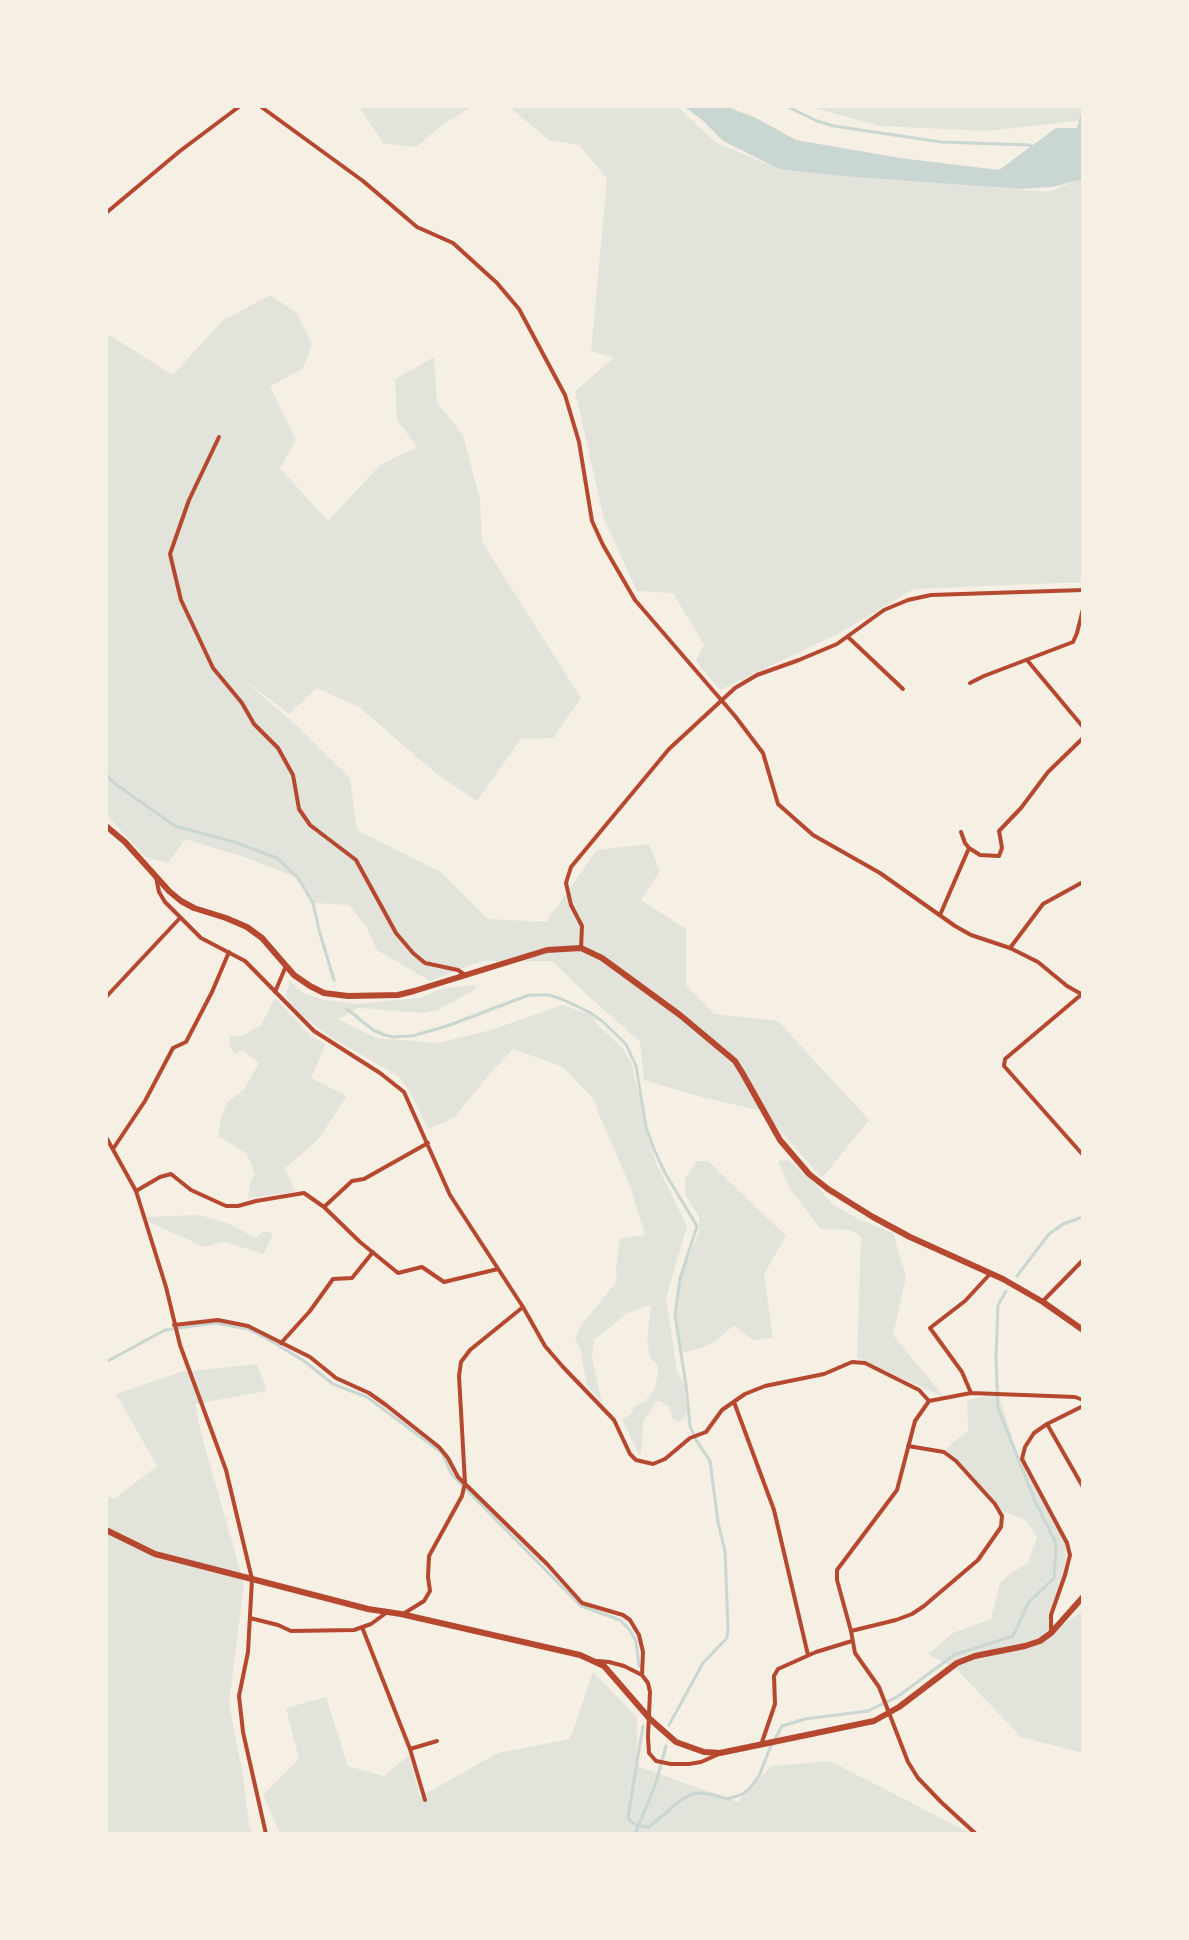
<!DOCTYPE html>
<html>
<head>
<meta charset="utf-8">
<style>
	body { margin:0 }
	#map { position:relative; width:1189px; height:1940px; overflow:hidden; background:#f6efe4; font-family:"IBM Plex Sans",sans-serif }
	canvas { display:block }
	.frame { position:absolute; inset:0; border:108px solid #f6efe4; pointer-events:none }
</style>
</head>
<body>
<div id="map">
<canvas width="1189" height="1940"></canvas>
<div class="frame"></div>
</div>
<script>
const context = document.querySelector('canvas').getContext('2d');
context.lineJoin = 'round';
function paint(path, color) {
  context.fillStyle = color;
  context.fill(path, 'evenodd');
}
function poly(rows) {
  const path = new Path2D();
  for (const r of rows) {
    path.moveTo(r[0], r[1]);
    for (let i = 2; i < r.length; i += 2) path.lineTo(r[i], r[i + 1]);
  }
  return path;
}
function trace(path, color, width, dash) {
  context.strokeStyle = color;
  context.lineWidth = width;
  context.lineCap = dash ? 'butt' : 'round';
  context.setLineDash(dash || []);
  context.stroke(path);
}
paint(poly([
	[358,106,472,106,441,126,416,147,384,144],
	[508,106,677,106,716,143,780,169,1048,192,1083,178,1083,582,914,589,838,634,720,690,696,661,704,645,673,593,637,591,604,519,575,391,614,358,591,351,607,179,579,145,549,140],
	[807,106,1083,106,1083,120,988,131,880,126],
	[270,295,297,313,312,344,303,369,270,386,296,440,280,468,328,521,380,465,417,447,397,420,395,379,434,357,437,402,463,435,480,500,482,542,581,698,553,738,521,739,477,801,438,775,359,707,317,688,289,714,237,674,295,724,350,778,357,830,441,872,488,919,546,922,597,850,649,844,660,871,641,900,686,929,686,985,714,1014,778,1021,869,1120,822,1178,763,1111,705,1098,644,1080,640,1042,583,991,552,961,482,961,430,981,377,950,367,928,349,905,313,903,298,878,253,860,185,839,168,863,145,857,106,814,106,333,173,375,222,321],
	[290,981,303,993,325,1000,358,1004,419,998,445,988,477,985,474,990,438,1010,422,1013,358,1008,338,1019,376,1038,437,1043,491,1030,562,1005,590,1014,600,1027,623,1049,631,1062,655,1161,687,1226,666,1298,677,1371,684,1384,687,1414,679,1422,673,1419,669,1407,660,1401,657,1401,643,1422,642,1446,640,1457,622,1420,631,1414,634,1407,645,1401,654,1390,657,1379,658,1366,650,1357,647,1338,651,1305,629,1312,594,1340,592,1357,602,1403,587,1385,580,1348,575,1339,580,1327,617,1281,616,1269,620,1238,645,1235,630,1186,598,1112,595,1101,563,1067,513,1049,488,1076,454,1118,428,1129,410,1092,398,1076,327,1035,299,1013,288,1001,286,995],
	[275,998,312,1037,326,1044,311,1078,347,1096,318,1140,285,1168,295,1192,248,1198,250,1183,255,1174,247,1154,218,1136,221,1119,227,1103,245,1088,259,1063,243,1050,235,1054,229,1045,230,1036,242,1036,261,1025],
	[788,1160,813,1181,832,1204,858,1219,893,1233,906,1277,893,1335,944,1397,857,1358,861,1237,851,1230,821,1229,790,1189,778,1161],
	[697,1161,708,1161,786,1236,764,1274,773,1338,753,1340,734,1325,716,1341,702,1348,683,1353,675,1323,678,1283,699,1232,699,1217,685,1194,685,1178],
	[200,1215,227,1223,256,1238,263,1231,273,1233,264,1254,224,1242,204,1247,149,1222,145,1217],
	[257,1364,267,1391,195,1404,201,1433,244,1584,229,1703,243,1776,249,1824,253,1834,106,1834,106,1495,114,1499,157,1466,116,1394,181,1372],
	[998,1394,1019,1459,1067,1543,1063,1582,1051,1619,1054,1630,1083,1611,1083,1753,1021,1737,957,1670,928,1654,953,1633,991,1619,1000,1583,1011,1573,1028,1563,1037,1537,1025,1520,998,1509,946,1449,968,1430,967,1400],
	[593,1672,637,1717,637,1766,738,1802,771,1766,830,1761,972,1834,280,1834,263,1795,299,1759,286,1708,326,1697,348,1766,384,1776,409,1755,420,1797,498,1753,570,1739]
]), '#e2e4dc');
paint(poly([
	[683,106,725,106,756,118,796,140,900,158,999,170,1056,128,1077,128,1080,116,1083,116,1083,179,1052,187,1019,189,831,175,779,169,723,141,701,119]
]), '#c9d6d2');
trace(poly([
	[786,106,817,121,834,126,941,142,1029,145,1034,148],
	[106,774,114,783,175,826,234,842,277,858,298,878,313,903,319,930,334,980],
	[347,1009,373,1030,385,1035,393,1037,412,1036,447,1026,529,995,549,995,564,1000,589,1012,602,1021,626,1044,636,1066,646,1127,654,1149,665,1173,697,1226,680,1279,675,1315,686,1385,690,1426,696,1440,710,1461,718,1522,725,1551,728,1627,727,1638,703,1663,669,1725],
	[1017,1276,1049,1234,1063,1224,1080,1218,1083,1219],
	[106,1362,165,1330,215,1323,248,1329,268,1339,304,1361,333,1384,367,1397,442,1453,452,1475,581,1606,620,1620,629,1629,636,1641,639,1666],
	[643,1726,628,1817,630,1821,638,1826,649,1827,681,1800,694,1793,710,1794,728,1799,743,1794,750,1788,759,1776,770,1748,782,1726,805,1719,868,1711,897,1697,954,1655,1013,1636,1029,1602,1054,1578,1056,1550,1055,1541,1035,1501,998,1408,996,1357,998,1305,1006,1291],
	[635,1834,655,1786,666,1746]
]), '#c9d6d2', 3);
trace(poly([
	[260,106,363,181,417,227,453,243,497,283,519,309,565,395,579,442,592,521,603,545,635,600,735,716,763,753,778,804,813,835,880,873,955,926,971,935,1010,948,1038,962,1067,986,1083,995],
	[106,213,180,151,240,106],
	[219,437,189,500,170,554,181,600,213,668,242,703,254,724,278,748,293,775,299,809,310,825,356,860,396,933,413,953,425,963,458,970,465,975],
	[848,637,903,689],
	[1027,660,1083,727],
	[970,683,984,676,1073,642,1077,633,1083,609],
	[969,848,980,855,999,856,1002,848,999,831,1021,808,1048,772,1083,738],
	[156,877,159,892,165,902,201,938,245,961,314,1031,380,1073,404,1092,450,1195,523,1307,545,1346,563,1367,614,1420,630,1454,636,1460,653,1464,665,1459,690,1438,706,1432,722,1410,745,1394,765,1386,824,1374,852,1362,865,1363,919,1390,929,1401],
	[940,915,969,848,965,843,961,832],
	[581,948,582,926,571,905,566,883,571,867,669,749,735,688,757,675,799,660,837,644,884,610,908,600,931,595,1083,590],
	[1010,948,1043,904,1083,882],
	[275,992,286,966],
	[1082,994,1005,1059,1004,1066,1083,1155],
	[106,997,180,918],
	[106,1137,136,1191,166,1287,180,1345,226,1470,252,1579,248,1652,239,1696,243,1732,266,1834],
	[113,1149,145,1101,173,1048,186,1042,212,992,229,952],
	[136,1191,160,1177,171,1174,191,1190,226,1206,238,1206,256,1201,304,1193,324,1207,360,1242,398,1273,422,1267,444,1282,498,1269],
	[324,1207,352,1181,364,1179,428,1143],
	[1043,1301,1083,1260],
	[174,1325,218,1320,248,1326,310,1357,336,1378,369,1393,386,1405,439,1447,448,1458,458,1477,547,1564,582,1603,623,1615,630,1620,639,1635,643,1652,642,1675],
	[281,1343,310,1311,333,1279,352,1278,373,1252],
	[971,1393,962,1372,930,1328,965,1301,990,1274],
	[734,1402,774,1510,808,1655],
	[1047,1424,1083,1487],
	[403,1614,424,1601,430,1591,428,1577,429,1556,462,1496,465,1483,459,1376,461,1362,470,1350,523,1307],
	[250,1618,278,1625,291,1631,354,1630,371,1624,386,1613],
	[362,1627,410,1749,425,1800],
	[1051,1630,1051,1615,1065,1575,1070,1555,1067,1543,1022,1459,1025,1447,1034,1433,1047,1424,1083,1406],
	[851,1631,896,1620,912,1614,924,1606,978,1560,1001,1527,1002,1516,995,1504,956,1461,944,1452,908,1446],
	[598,1661,609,1662,624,1666,642,1675,648,1683,650,1692,648,1737,649,1753,656,1761,671,1764,689,1764,701,1762,719,1754],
	[761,1745,775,1704,774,1676,778,1669,816,1652,852,1641],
	[410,1749,437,1741],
	[976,1834,941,1802,918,1778,908,1762,879,1687,855,1653,851,1631,837,1580,837,1570,897,1490,915,1421,929,1401,971,1393,1075,1397,1083,1400]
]), '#b5482f', 4);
trace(poly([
	[106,1530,155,1554,252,1579,368,1609,401,1614,580,1655,604,1666,650,1719,676,1742,704,1752,720,1753,874,1721,899,1707,957,1663,975,1656,1025,1646,1040,1641,1051,1633,1083,1597]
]), '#b5482f', 6);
trace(poly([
	[106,826,125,842,169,891,181,901,194,908,226,918,247,927,262,938,294,975,310,986,324,993,348,996,398,995,414,991,547,950,581,948,602,958,680,1015,735,1061,743,1074,780,1140,809,1174,828,1189,873,1217,910,1237,1003,1279,1043,1302,1083,1330]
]), '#b5482f', 6);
</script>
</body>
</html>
